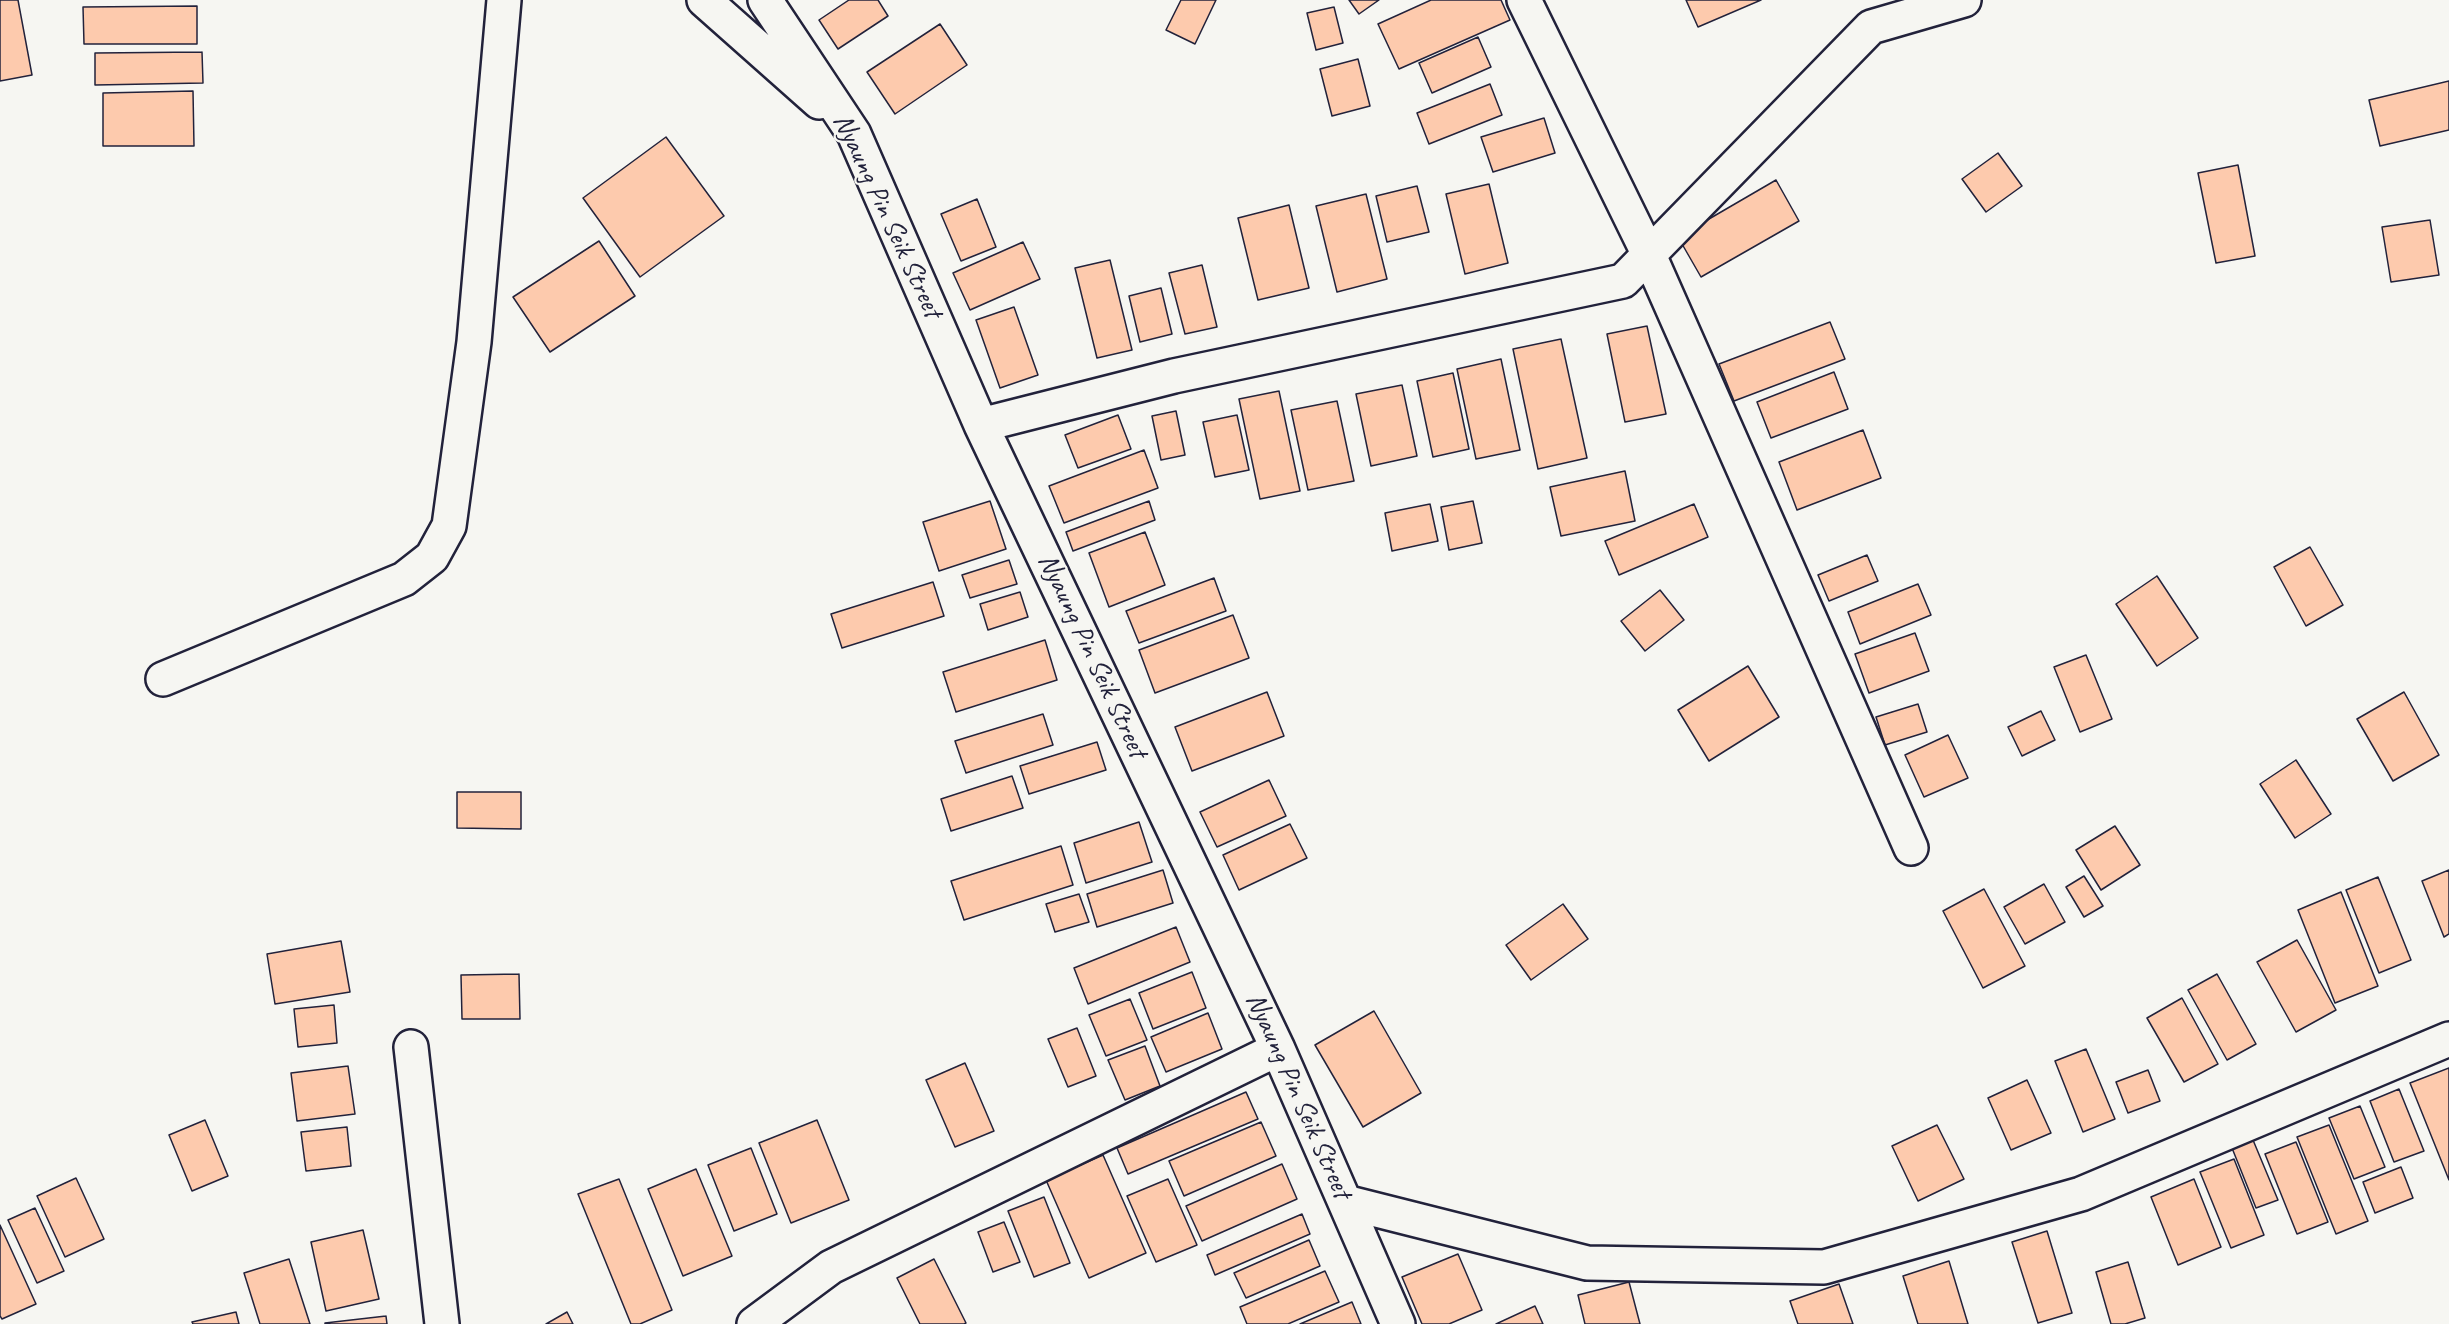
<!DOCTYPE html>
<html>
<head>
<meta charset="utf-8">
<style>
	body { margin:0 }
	canvas { display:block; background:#f6f6f2 }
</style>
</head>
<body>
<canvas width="2449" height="1324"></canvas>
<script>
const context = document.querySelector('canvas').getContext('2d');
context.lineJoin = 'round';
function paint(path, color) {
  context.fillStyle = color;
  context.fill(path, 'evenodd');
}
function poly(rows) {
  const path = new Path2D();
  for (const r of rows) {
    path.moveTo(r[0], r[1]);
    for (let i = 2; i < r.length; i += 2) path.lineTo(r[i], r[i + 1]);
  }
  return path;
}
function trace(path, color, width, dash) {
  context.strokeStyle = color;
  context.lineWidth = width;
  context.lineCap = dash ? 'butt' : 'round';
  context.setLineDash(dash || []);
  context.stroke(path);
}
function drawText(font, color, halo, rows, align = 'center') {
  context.font = font + ' Caveat,sans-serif';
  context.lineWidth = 4.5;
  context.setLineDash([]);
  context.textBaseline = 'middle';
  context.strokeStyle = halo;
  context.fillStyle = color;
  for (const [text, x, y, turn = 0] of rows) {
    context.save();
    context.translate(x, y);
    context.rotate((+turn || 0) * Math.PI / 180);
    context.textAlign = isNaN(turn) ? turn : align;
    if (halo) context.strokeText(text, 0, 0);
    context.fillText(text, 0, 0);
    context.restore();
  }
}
const building = poly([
	[0,0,18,0,32,75,0,81,0,0],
	[849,0,878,0,888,16,838,49,819,20,849,0],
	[1181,0,1216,0,1195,44,1166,30,1181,0],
	[1349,0,1379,0,1359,14,1349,0],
	[1431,0,1501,0,1510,20,1399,69,1378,24,1431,0],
	[1686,0,1761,0,1698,27,1686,0],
	[197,6,197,44,84,44,83,7,197,6],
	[1334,7,1343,43,1316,50,1307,13,1334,7],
	[940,24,967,65,895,114,867,72,940,24],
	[1478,37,1491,67,1432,93,1419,63,1478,37],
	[202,52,203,83,95,85,95,53,202,52],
	[1358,59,1370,106,1332,116,1320,69,1358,59],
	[2449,81,2449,130,2380,146,2369,100,2449,81],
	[1490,84,1502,115,1429,144,1417,113,1490,84],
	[193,91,194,146,103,146,103,93,193,91],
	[1544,118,1555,153,1493,172,1481,137,1544,118],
	[666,137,724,216,640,277,583,198,666,137],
	[1998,153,2022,186,1986,212,1962,179,1998,153],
	[2238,165,2255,256,2216,263,2198,173,2238,165],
	[1776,180,1799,221,1701,277,1678,237,1776,180],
	[1489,184,1508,263,1465,274,1446,194,1489,184],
	[1417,186,1429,232,1387,242,1376,196,1417,186],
	[1366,194,1387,279,1337,292,1316,206,1366,194],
	[977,199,996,247,961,261,941,214,977,199],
	[1289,205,1309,288,1258,300,1238,218,1289,205],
	[2430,220,2439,275,2391,282,2382,227,2430,220],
	[599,241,635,296,550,352,513,297,599,241],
	[1023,242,1040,279,970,310,953,273,1023,242],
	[1110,260,1132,350,1097,358,1075,268,1110,260],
	[1202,265,1217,327,1185,334,1169,273,1202,265],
	[1161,288,1172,334,1140,342,1129,296,1161,288],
	[1014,307,1038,375,1000,388,976,320,1014,307],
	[1830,322,1845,359,1734,401,1719,364,1830,322],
	[1647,326,1666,414,1625,422,1607,334,1647,326],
	[1561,339,1587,458,1538,469,1513,349,1561,339],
	[1501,359,1520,450,1476,459,1457,369,1501,359],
	[1834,372,1848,409,1771,438,1757,402,1834,372],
	[1453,373,1469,449,1433,457,1417,381,1453,373],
	[1402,385,1417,456,1371,466,1356,394,1402,385],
	[1279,391,1300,491,1260,499,1239,399,1279,391],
	[1337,401,1354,481,1308,490,1291,410,1337,401],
	[1176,411,1185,455,1161,460,1152,416,1176,411],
	[1118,415,1131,449,1078,468,1065,435,1118,415],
	[1237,415,1249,470,1215,477,1203,422,1237,415],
	[1863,430,1881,478,1797,510,1779,462,1863,430],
	[1144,450,1158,488,1064,523,1049,486,1144,450],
	[1625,471,1635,521,1561,536,1550,487,1625,471],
	[990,501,1006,549,939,571,923,522,990,501],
	[1149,501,1155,520,1073,551,1066,532,1149,501],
	[1473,501,1482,543,1449,550,1441,507,1473,501],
	[1430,504,1438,541,1392,551,1385,513,1430,504],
	[1694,504,1708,537,1619,575,1605,541,1694,504],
	[1145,532,1165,585,1109,607,1089,553,1145,532],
	[2310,547,2343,605,2306,626,2274,567,2310,547],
	[1867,555,1878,581,1829,601,1818,575,1867,555],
	[1009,560,1017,584,970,598,962,575,1009,560],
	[2157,576,2198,638,2157,666,2116,604,2157,576],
	[1214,578,1226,611,1139,643,1126,611,1214,578],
	[933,582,944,616,842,648,831,614,933,582],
	[1918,584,1931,615,1860,644,1848,612,1918,584],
	[1660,590,1684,620,1645,651,1621,621,1660,590],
	[1020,592,1028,617,988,630,980,604,1020,592],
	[1233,615,1249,658,1155,693,1139,650,1233,615],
	[1915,633,1929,671,1869,693,1855,654,1915,633],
	[1045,640,1057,680,956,712,943,672,1045,640],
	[2086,655,2112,719,2080,732,2054,667,2086,655],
	[1748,666,1779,717,1709,761,1678,710,1748,666],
	[1267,692,1284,736,1192,771,1175,727,1267,692],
	[2404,692,2439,755,2393,781,2357,719,2404,692],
	[1918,704,1927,732,1885,745,1876,717,1918,704],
	[2041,711,2055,740,2022,756,2008,727,2041,711],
	[1043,714,1053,745,966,773,955,741,1043,714],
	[1948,735,1968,778,1924,797,1905,755,1948,735],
	[1097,742,1106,770,1029,794,1020,766,1097,742],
	[2296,760,2331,814,2295,838,2260,784,2296,760],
	[1012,776,1023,808,951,831,941,799,1012,776],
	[1269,780,1286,816,1217,847,1200,812,1269,780],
	[457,792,521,792,521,829,457,828,457,792],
	[1139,822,1152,862,1086,883,1074,843,1139,822],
	[1290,824,1307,858,1239,890,1223,855,1290,824],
	[2115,826,2140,865,2101,890,2076,850,2115,826],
	[1061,846,1073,885,964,920,951,881,1061,846],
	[1163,870,1173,903,1097,927,1087,894,1163,870],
	[2449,870,2449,934,2444,937,2422,881,2449,870],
	[2084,876,2103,906,2084,917,2066,887,2084,876],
	[2378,877,2411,960,2379,973,2346,890,2378,877],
	[2044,884,2065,922,2025,944,2004,907,2044,884],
	[1984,889,2025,966,1983,988,1943,911,1984,889],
	[2341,892,2378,986,2335,1003,2298,910,2341,892],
	[1079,894,1089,922,1055,932,1046,904,1079,894],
	[1563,904,1588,939,1531,980,1506,945,1563,904],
	[1176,927,1190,962,1088,1004,1074,968,1176,927],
	[2297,940,2336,1010,2296,1032,2257,962,2297,940],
	[341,941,350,992,275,1004,267,954,341,941],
	[1192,972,1206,1008,1153,1029,1139,993,1192,972],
	[519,974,520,1019,462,1019,461,975,519,974],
	[2217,974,2256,1044,2227,1060,2188,990,2217,974],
	[2182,998,2218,1064,2184,1082,2147,1018,2182,998],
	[1130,999,1147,1040,1106,1056,1089,1015,1130,999],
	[334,1005,337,1043,298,1047,294,1009,334,1005],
	[1374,1011,1421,1093,1363,1127,1315,1045,1374,1011],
	[1208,1013,1222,1049,1166,1072,1151,1037,1208,1013],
	[1077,1028,1096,1076,1068,1087,1048,1039,1077,1028],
	[1145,1046,1160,1086,1125,1100,1108,1060,1145,1046],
	[2086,1049,2115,1119,2083,1132,2055,1061,2086,1049],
	[965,1063,994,1131,955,1147,926,1080,965,1063],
	[348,1066,355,1114,297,1121,291,1073,348,1066],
	[2449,1068,2449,1180,2410,1083,2449,1068],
	[2148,1070,2160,1101,2128,1113,2116,1082,2148,1070],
	[2027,1080,2051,1133,2011,1150,1988,1098,2027,1080],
	[2399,1089,2424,1151,2394,1162,2370,1101,2399,1089],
	[1246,1092,1258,1119,1128,1174,1117,1148,1246,1092],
	[2360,1106,2385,1167,2354,1179,2329,1118,2360,1106],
	[205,1120,228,1176,192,1191,169,1135,205,1120],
	[817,1120,849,1200,791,1223,759,1143,817,1120],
	[1261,1122,1276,1156,1184,1196,1169,1161,1261,1122],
	[1937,1125,1964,1179,1918,1201,1892,1146,1937,1125],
	[2329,1125,2368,1221,2336,1234,2297,1137,2329,1125],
	[347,1127,351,1166,306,1171,301,1132,347,1127],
	[2253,1140,2278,1200,2256,1208,2232,1148,2253,1140],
	[2296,1142,2328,1222,2297,1234,2265,1154,2296,1142],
	[751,1148,777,1214,734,1231,708,1165,751,1148],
	[1103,1155,1146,1253,1089,1278,1046,1180,1103,1155],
	[2234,1159,2264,1235,2231,1248,2200,1172,2234,1159],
	[1282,1164,1297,1199,1202,1241,1186,1206,1282,1164],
	[2401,1167,2413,1198,2375,1213,2363,1182,2401,1167],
	[696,1169,732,1256,683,1276,648,1189,696,1169],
	[76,1178,104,1239,65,1257,37,1196,76,1178],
	[619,1179,672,1310,640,1324,631,1324,578,1194,619,1179],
	[1168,1179,1197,1245,1156,1262,1127,1196,1168,1179],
	[2194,1179,2221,1247,2178,1265,2151,1197,2194,1179],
	[1044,1197,1070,1263,1034,1277,1008,1211,1044,1197],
	[35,1208,64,1271,37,1283,8,1220,35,1208],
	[1302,1214,1310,1234,1215,1275,1207,1255,1302,1214],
	[1004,1222,1020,1262,993,1272,978,1232,1004,1222],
	[0,1225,36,1304,2,1319,0,1316,0,1225],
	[363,1230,379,1299,326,1311,311,1242,363,1230],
	[2047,1231,2072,1313,2038,1323,2012,1242,2047,1231],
	[1309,1240,1320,1266,1246,1298,1234,1273,1309,1240],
	[1458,1254,1482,1310,1449,1324,1422,1324,1402,1277,1458,1254],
	[289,1259,310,1324,260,1324,244,1273,289,1259],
	[934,1259,966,1323,964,1324,920,1324,897,1278,934,1259],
	[1949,1261,1968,1324,1918,1324,1903,1276,1949,1261],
	[2128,1262,2145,1318,2125,1324,2111,1324,2096,1272,2128,1262],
	[1325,1271,1339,1302,1288,1324,1247,1324,1240,1307,1325,1271],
	[1629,1282,1640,1324,1585,1324,1578,1295,1629,1282],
	[1839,1284,1853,1324,1798,1324,1790,1301,1839,1284],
	[1352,1302,1361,1324,1300,1324,1352,1302],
	[1535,1306,1543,1324,1496,1324,1535,1306],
	[236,1312,239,1324,193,1324,192,1322,236,1312],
	[567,1312,573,1324,546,1324,567,1312],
	[386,1316,387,1324,325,1324,325,1323,386,1316]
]);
paint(building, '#fdcaad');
trace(building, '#22223b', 1.5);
const minor = poly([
	[704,0,819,102],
	[765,0,854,134,981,425,1278,1049,1398,1324],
	[1524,0,1649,255,1911,848],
	[981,425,1174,376,1623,281,1871,27,1964,0],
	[163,679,404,579,432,557,449,526,474,342,504,0],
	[411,1047,442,1324],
	[1345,1202,1587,1263,1824,1267,2081,1194,2449,1039],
	[754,1324,831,1267,1278,1049]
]);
trace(minor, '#22223b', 38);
trace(minor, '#f6f6f2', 33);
drawText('28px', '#22223b', '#f6f6f2', [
	["Nyaung Pin Seik Street",887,216,65],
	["Nyaung Pin Seik Street",1092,656,65],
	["Nyaung Pin Seik Street",1298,1096,66]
]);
</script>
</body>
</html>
